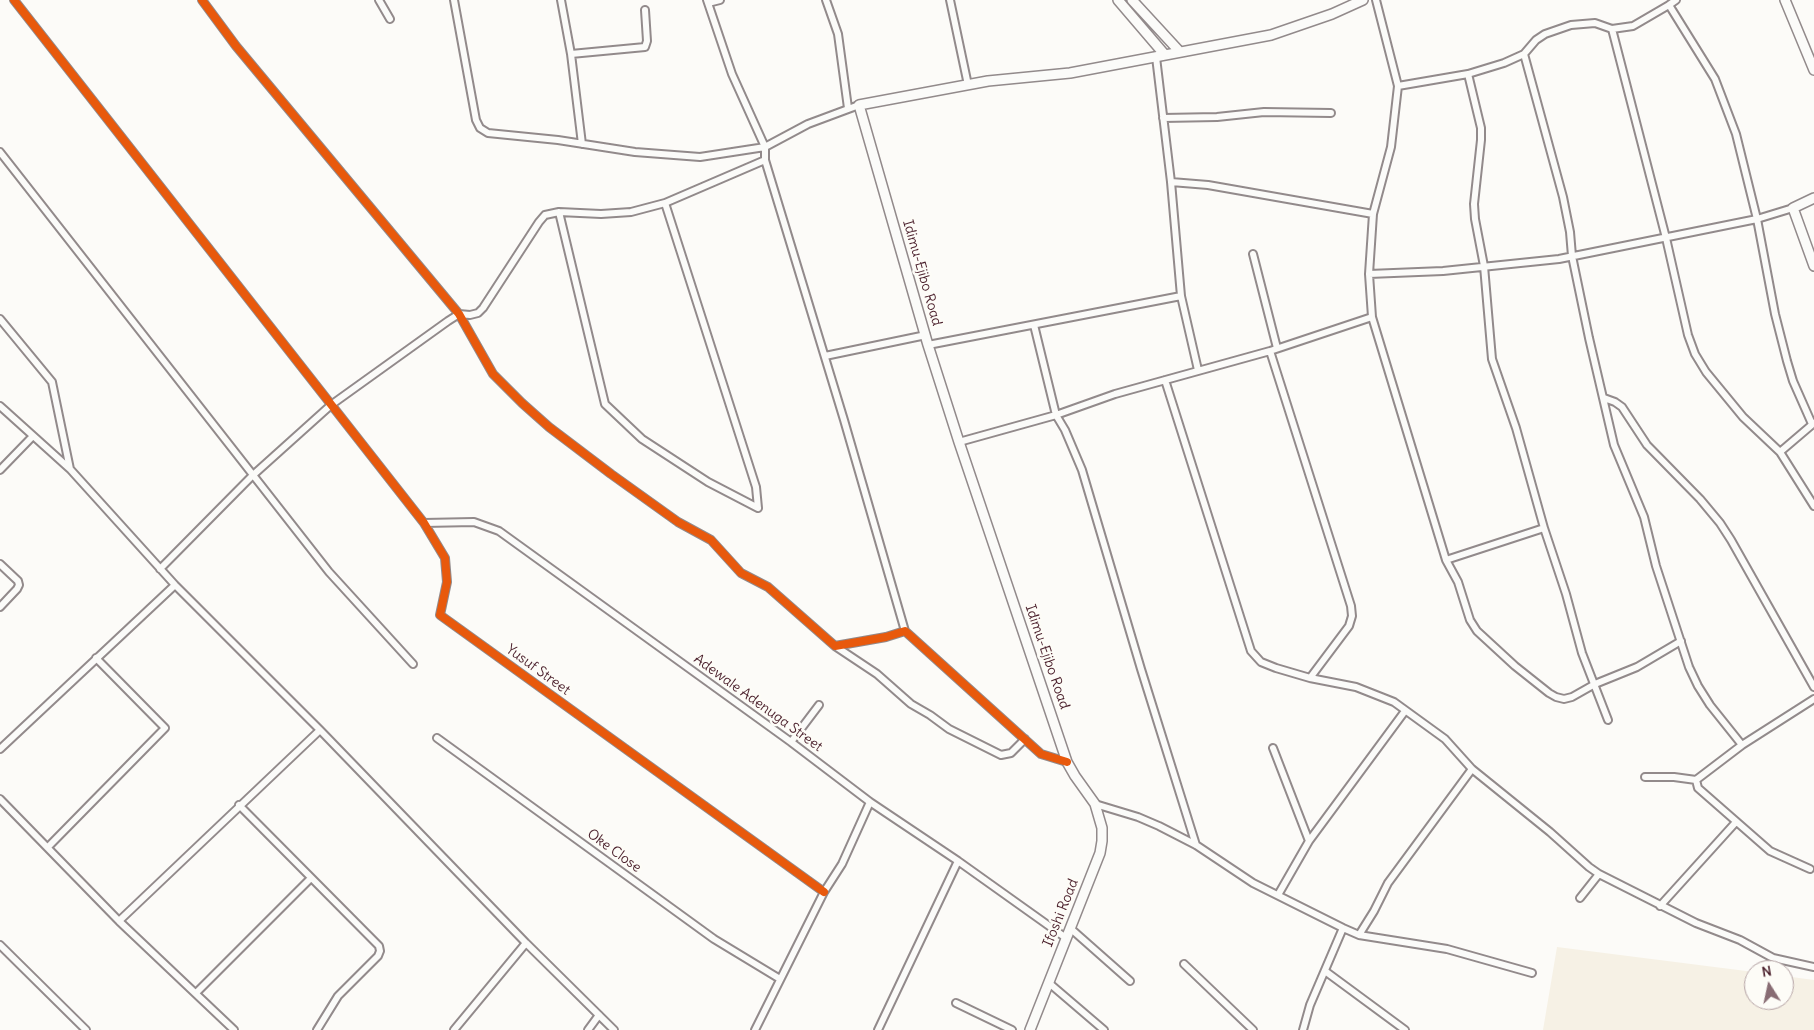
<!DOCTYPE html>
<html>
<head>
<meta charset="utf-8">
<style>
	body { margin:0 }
	#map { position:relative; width:1814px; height:1030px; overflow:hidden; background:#fcfbf8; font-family:Delius,sans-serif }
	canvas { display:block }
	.north { position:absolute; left:1744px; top:960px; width:50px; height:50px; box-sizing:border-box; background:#fdfcf7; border:1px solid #b5a4a5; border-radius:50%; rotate:350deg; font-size:14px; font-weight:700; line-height:20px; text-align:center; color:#4a1f2b }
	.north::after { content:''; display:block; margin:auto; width:18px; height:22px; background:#886c73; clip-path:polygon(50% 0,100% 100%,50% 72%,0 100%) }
</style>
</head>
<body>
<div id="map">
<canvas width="1814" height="1030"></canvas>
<div class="north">N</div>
</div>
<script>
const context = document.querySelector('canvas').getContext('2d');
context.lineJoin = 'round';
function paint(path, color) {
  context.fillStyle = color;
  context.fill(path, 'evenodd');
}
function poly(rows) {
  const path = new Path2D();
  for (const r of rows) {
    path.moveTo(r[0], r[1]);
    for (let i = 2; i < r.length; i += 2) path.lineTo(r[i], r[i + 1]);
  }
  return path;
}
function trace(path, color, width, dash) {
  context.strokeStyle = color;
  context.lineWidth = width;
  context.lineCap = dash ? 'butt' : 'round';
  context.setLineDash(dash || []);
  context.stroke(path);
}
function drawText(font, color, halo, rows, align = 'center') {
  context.font = font + ' Delius,sans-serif';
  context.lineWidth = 5;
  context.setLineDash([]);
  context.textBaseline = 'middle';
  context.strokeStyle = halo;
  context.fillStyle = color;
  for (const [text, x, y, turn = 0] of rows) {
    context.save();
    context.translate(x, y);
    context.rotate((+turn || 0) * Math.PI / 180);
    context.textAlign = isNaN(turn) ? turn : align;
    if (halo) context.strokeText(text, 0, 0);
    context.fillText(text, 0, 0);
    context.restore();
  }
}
paint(poly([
	[1557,947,1754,972,1754,1000,1784,1000,1784,976,1814,980,1814,1030,1543,1030]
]), '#f6f1e5');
const street = poly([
	[14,0,424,523,445,558,447,582,440,615,824,892],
	[202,0,236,46,459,314,493,374,522,403,549,427,611,474,678,522,711,540,741,573,768,587,835,646,886,637,905,631,1041,754,1067,762],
	[379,0,390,19],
	[454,0,476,120,480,128,488,133,558,140,635,152,700,157,765,147,808,124,859,105],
	[561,0,571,54,582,144],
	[826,0,838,34,848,108],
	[950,0,968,85],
	[1676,0,1669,5,1715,79,1736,134,1757,219,1775,314,1787,361,1793,381,1812,424],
	[708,3,720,0],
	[1612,29,1666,238,1688,335,1695,354,1706,372,1743,417,1780,452,1814,506],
	[571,54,645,47,647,41,645,10],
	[1524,54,1563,197,1570,232,1572,256,1589,338,1614,445,1644,517,1656,566,1689,667,1698,686,1710,705,1742,745,1814,699],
	[1156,57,1171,182,1181,296,1198,370],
	[1468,74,1504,63,1524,54,1536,40,1545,34,1571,25,1595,23,1612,29,1633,26,1669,5],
	[1398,86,1468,74,1481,128,1481,140,1474,204,1475,219,1484,266,1492,359,1516,428,1544,528,1566,594,1582,653,1608,720],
	[1163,118,1217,117,1264,112,1331,113],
	[0,152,329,572,413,664],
	[765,160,844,420,905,631],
	[1171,182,1208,185,1373,214],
	[665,203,756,487,758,508],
	[559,212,605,404,642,439,708,482,758,508],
	[1253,254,1277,348],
	[1369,274,1443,271,1559,259,1757,219,1793,208],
	[1372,317,1446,560,1458,582,1470,620,1477,631,1515,666,1549,693,1556,697,1564,699,1572,697,1595,684,1637,667,1681,641],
	[0,319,52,382,70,469],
	[1034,325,1056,415,1065,430,1082,470,1141,669,1196,845],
	[928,345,1181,296],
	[1270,351,1351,606,1352,616,1349,626,1310,678],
	[825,356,926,335],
	[1165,380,1251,651,1261,662,1276,668,1310,678,1356,687,1394,702,1445,739,1472,769,1550,832,1589,867,1599,874,1696,923,1740,940,1773,958,1814,967],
	[1604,398,1615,402,1622,407,1647,445,1700,499,1720,523,1731,540,1814,687],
	[0,406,70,469,175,585,320,730,526,943,614,1030],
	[959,442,1056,415,1115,394,1270,351,1372,317,1369,274,1373,214,1391,147,1398,86,1376,0],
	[1780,452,1814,423],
	[0,470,33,436],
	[424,523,474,522,499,531,791,742,870,802,958,861,1066,938],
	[1446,560,1544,528],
	[0,564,18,581,19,585,17,589,0,607],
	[160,569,252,476,331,405,448,321,459,314,470,315,478,313,483,308,539,222,545,215,559,212,601,214,631,212,665,203,765,160,765,147,732,74,707,0],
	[835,646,877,674,911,704,930,715,949,729,1001,755,1011,753,1025,739],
	[437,738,714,939,780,979],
	[791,742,819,705],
	[1742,745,1696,780,1698,788,1770,851,1810,869],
	[1273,748,1309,841],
	[0,749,175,585],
	[1645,777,1674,777,1696,780],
	[0,799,119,921,234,1030],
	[1095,804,1138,817,1159,826,1196,845,1253,883,1343,928,1359,935,1447,949,1532,973],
	[239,805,379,946,380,951,378,956,338,996,317,1030],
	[48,847,165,728,96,658],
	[1278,895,1309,841,1405,711],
	[1580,898,1599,874],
	[1660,906,1736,822],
	[119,921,320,730],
	[1070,928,1130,981],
	[1359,935,1374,911,1388,883,1472,769],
	[0,945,86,1030],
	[1184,964,1253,1030],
	[1325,971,1405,1030],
	[1049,983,1104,1030],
	[196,993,311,878],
	[956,1003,1012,1030],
	[454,1030,526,943],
	[588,1030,599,1015],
	[755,1030,824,892,842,864,870,802],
	[878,1030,958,861],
	[1303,1030,1310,1005,1343,928]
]);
const secondary = poly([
	[1118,0,1165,55],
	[1132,0,1180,52],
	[1785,0,1814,70],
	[1814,198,1793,208,1814,266],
	[1030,1030,1100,853,1102,841,1102,828,1095,804,1075,776,1067,762,959,442,928,345,859,105,988,81,1070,73,1271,35,1332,14,1363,0]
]);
trace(street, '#928a8b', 10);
trace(secondary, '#928a8b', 12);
trace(street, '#fbfbf9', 6);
trace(secondary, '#fbfbf9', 9);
trace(poly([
	[14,0,424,523,445,558,447,582,440,615,824,892],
	[202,0,236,46,459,314,493,374,522,403,549,427,611,474,678,522,711,540,741,573,768,587,835,646,886,637,905,631,1041,754,1067,762]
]), '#e8590c', 8);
drawText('14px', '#4a1f2b', '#fdfcf7', [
	["Idimu-Ejibo Road",922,273,74],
	["Idimu-Ejibo Road",1047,657,71],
	["Yusuf Street",538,670,36],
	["Adewale Adenuga Street",758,703,36],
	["Oke Close",614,851,36],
	["Ifoshi Road",1061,913,-68]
]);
</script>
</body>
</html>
